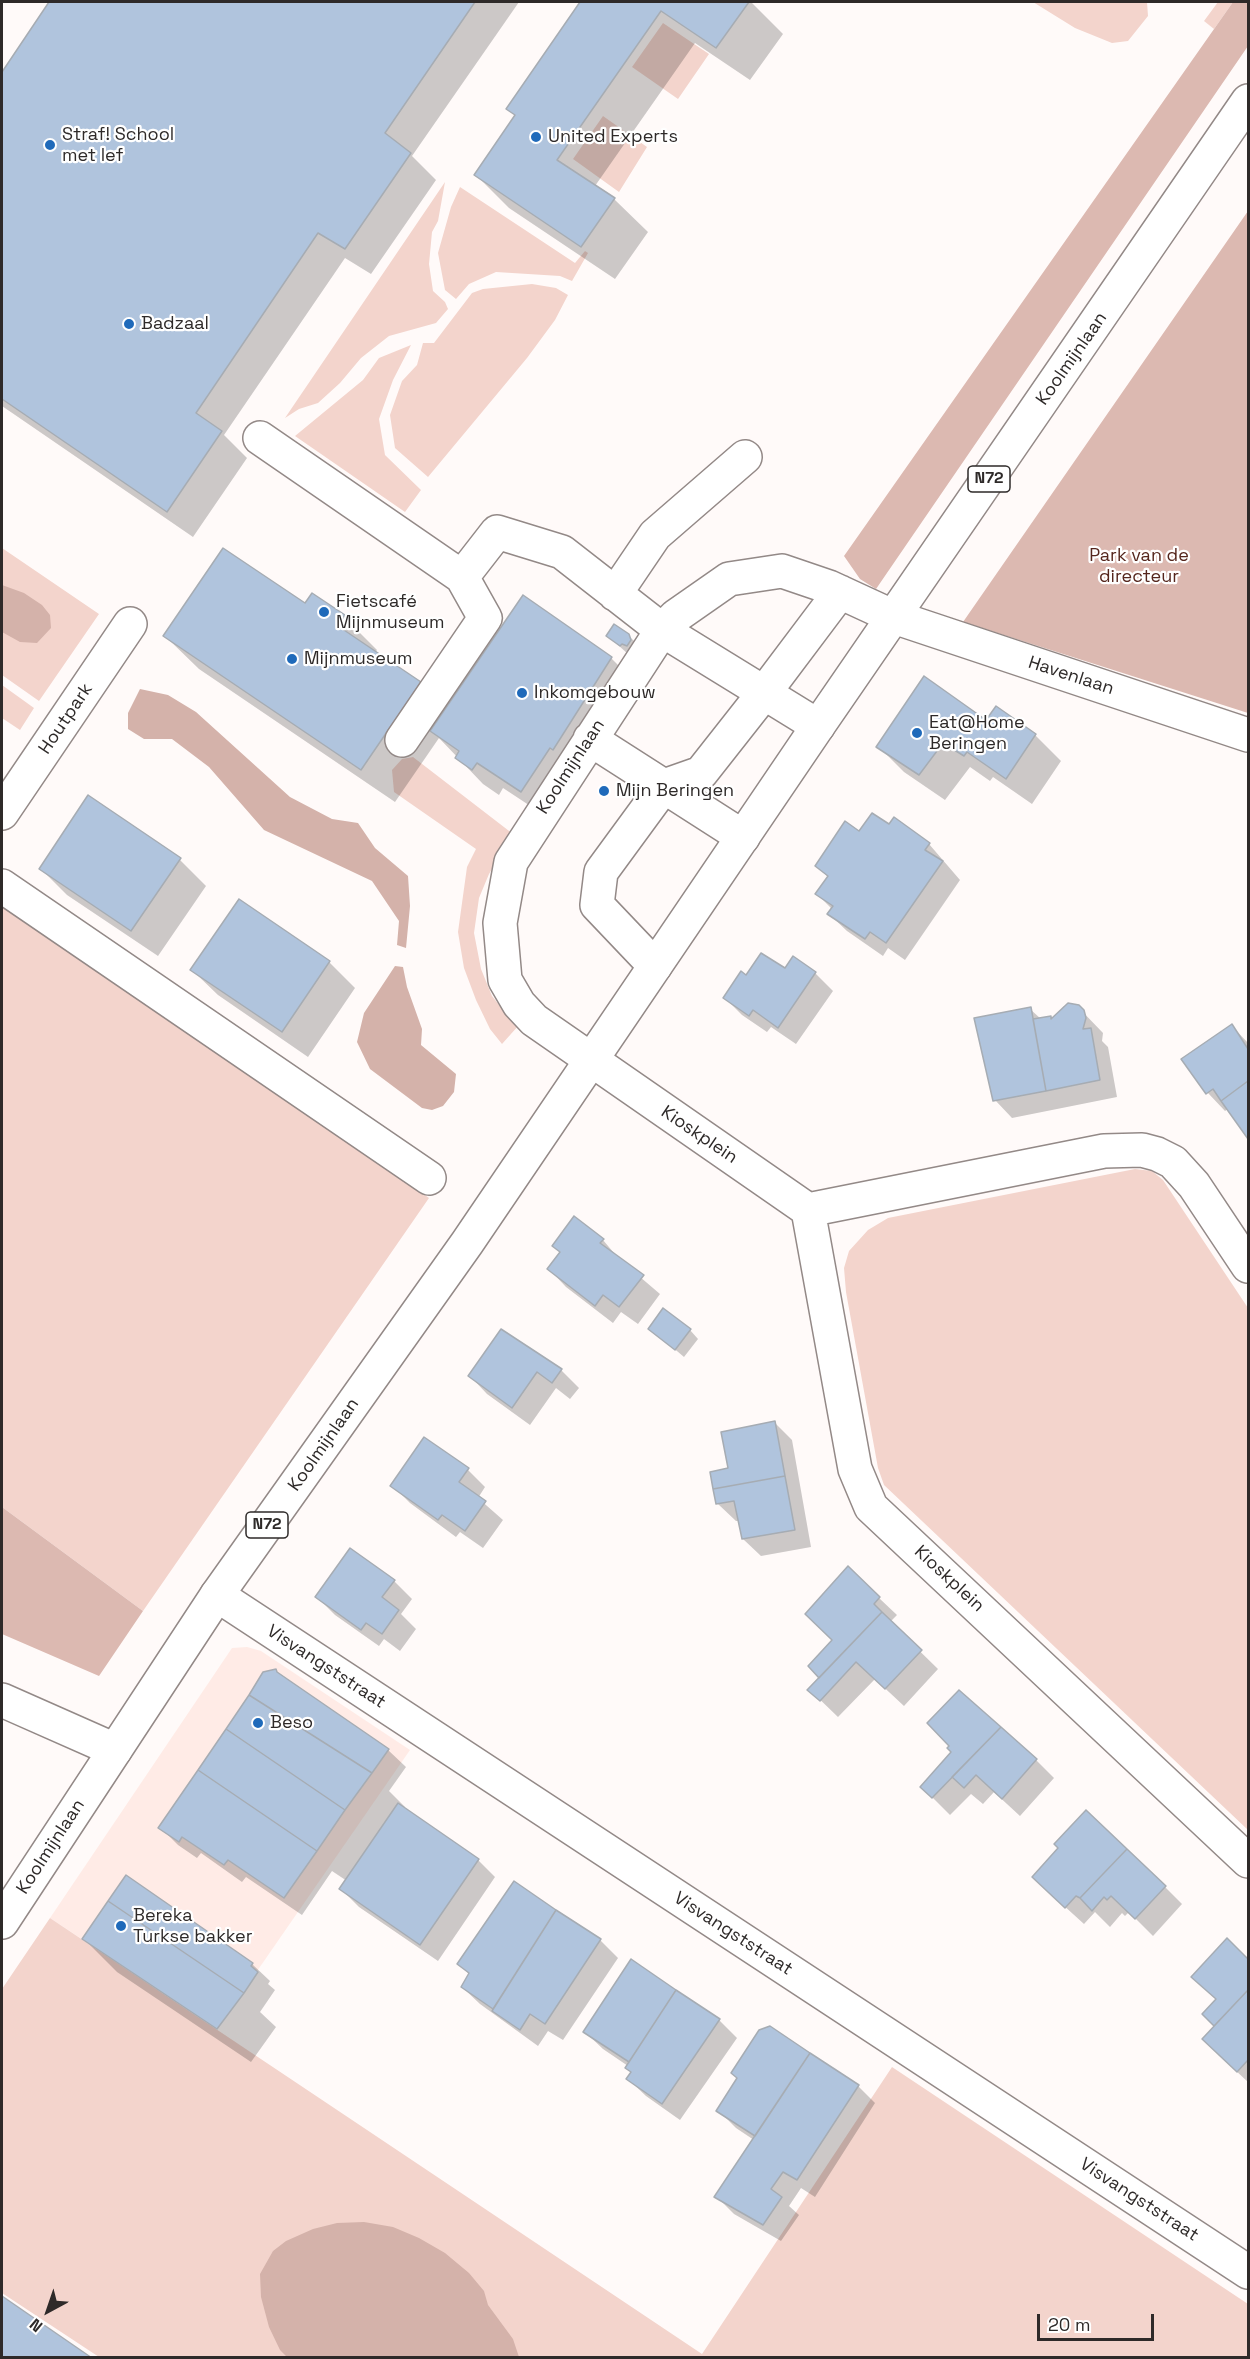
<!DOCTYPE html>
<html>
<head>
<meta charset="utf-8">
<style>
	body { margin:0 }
	#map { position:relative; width:1250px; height:2359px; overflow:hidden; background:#fffaf9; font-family:"Space Grotesk",sans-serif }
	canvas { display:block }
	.frame { position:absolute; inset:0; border:3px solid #2e2a29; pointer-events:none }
	.north { position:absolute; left:18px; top:2281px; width:60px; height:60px; -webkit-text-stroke:4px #fff; paint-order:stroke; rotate:220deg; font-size:16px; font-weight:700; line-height:24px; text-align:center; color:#2e2a29 }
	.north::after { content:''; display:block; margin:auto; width:21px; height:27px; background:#2e2a29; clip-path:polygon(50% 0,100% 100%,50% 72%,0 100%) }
	.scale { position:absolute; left:1037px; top:2314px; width:117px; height:27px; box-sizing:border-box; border:3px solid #2e2a29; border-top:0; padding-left:8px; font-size:18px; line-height:21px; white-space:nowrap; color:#2e2a29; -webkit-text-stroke:4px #fff; paint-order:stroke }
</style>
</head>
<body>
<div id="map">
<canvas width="1250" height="2359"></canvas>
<div class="frame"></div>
<div class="north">N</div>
<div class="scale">20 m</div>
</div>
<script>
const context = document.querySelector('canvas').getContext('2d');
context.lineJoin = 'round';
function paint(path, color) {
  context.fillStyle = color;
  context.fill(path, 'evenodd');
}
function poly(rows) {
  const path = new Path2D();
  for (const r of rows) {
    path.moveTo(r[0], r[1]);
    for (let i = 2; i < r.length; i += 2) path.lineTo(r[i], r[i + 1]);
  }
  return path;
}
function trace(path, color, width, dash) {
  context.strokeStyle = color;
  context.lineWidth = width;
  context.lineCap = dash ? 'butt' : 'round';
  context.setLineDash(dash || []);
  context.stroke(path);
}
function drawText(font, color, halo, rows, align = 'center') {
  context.font = font + ' "Space Grotesk",sans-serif';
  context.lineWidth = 4.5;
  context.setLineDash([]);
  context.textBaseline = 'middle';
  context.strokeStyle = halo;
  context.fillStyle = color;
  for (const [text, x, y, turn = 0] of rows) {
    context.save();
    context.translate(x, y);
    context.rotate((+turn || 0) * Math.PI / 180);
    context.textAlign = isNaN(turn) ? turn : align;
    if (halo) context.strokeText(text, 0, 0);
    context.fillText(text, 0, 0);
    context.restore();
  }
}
paint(poly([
	[247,1647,261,1651,410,1750,217,2029,50,1918,232,1648]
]), '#ffebe6');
paint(poly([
	[1033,2,1147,2,1148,16,1128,41,1112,43,1075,28],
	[1218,2,1233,2,1214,29,1204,21],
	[663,23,709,54,678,99,632,67],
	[603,116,647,147,619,192,573,159],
	[445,182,438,221,432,232,429,264,433,291,445,302,448,309,436,323,389,336,361,358,340,383,318,403,299,409,285,418],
	[460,187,575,263,585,251,588,253,572,281,560,276,496,272,469,284,456,299,445,290,438,253,451,207],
	[532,284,556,288,568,295,555,320,527,358,428,477,395,448,390,415,402,381,417,365,423,343,434,343,472,293,483,289],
	[411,345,393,380,379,419,385,455,421,490,405,512,295,436,363,380,379,358],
	[2,548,99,614,39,701,2,675],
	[2,685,34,708,20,730,2,718],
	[413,757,513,834,489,874,479,898,474,933,481,969,492,996,508,1016,519,1025,502,1044,490,1029,476,1000,464,968,458,932,467,867,476,849,394,792,392,770,402,759],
	[2,900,429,1198,143,1611,2,1507],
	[1135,1169,1152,1171,1163,1180,1248,1308,1248,1830,884,1485,878,1468,846,1292,844,1268,849,1251,868,1230,888,1218],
	[50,1918,702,2354,892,2067,1248,2304,1248,2357,99,2357,2,2293,2,1989]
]), '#f3d4cc');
paint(poly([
	[1233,2,1248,2,1248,46,876,589,860,579,844,556],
	[1248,211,1248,713,963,622],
	[2,1507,143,1611,99,1676,2,1634]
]), '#dcb9b1');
paint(poly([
	[2,585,24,593,42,605,50,615,51,628,37,643,20,642,2,632],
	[140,689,168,695,196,712,290,797,332,819,358,823,375,848,408,876,410,906,406,948,397,945,399,921,372,881,264,830,209,767,172,739,144,739,128,729,128,713],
	[395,966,403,967,407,987,422,1029,421,1045,456,1074,454,1092,443,1106,432,1110,422,1108,370,1069,357,1042,364,1013],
	[364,2222,393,2227,419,2238,445,2253,469,2273,484,2291,488,2305,513,2339,519,2357,287,2357,280,2350,269,2327,261,2297,260,2274,273,2251,286,2241,313,2229,337,2223]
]), '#d4b2aa');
paint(poly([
	[51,2,519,2,412,156,436,180,371,274,345,258,224,435,247,458,193,537,2,406,2,74],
	[582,2,751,2,783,34,750,80,695,43,595,186,614,199,648,232,615,279,509,208,476,175,516,116,508,109],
	[313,595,344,617,377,650,375,653,420,683,447,710,611,658,637,684,547,817,503,788,499,795,483,784,439,738,395,802,199,669,165,636,306,605],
	[628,635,646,653,638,663,608,636],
	[996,708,1035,735,1061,761,1032,804,993,777,990,781,970,767,945,800,904,772,878,746,986,722],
	[894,819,929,844,960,880,905,960,888,948,883,956,847,931,829,914,832,909,817,894,829,878,817,866,859,833,889,826],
	[180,860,206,886,158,956,67,895,41,869],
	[329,962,355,988,308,1057,218,995,192,970],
	[785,970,815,973,833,991,796,1044,771,1027,767,1032,742,1015,725,998,746,977],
	[1073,1005,1078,1007,1103,1033,1102,1041,1108,1047,1117,1097,1012,1118,995,1100,975,1019,1030,1009,1041,1019,1052,1020,1064,1006],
	[1232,1026,1248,1043,1248,1137,1229,1108,1225,1111,1208,1093,1183,1059],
	[603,1240,619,1259,660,1294,638,1324,621,1312,613,1323,566,1287,549,1269],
	[650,1328,690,1330,698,1339,684,1357],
	[561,1370,579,1388,570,1399,556,1388,530,1425,487,1394,470,1376],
	[774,1422,792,1440,811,1547,761,1556,743,1539,740,1521,736,1521,718,1504,712,1473,730,1469],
	[468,1470,485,1487,478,1498,503,1520,483,1548,460,1532,456,1537,410,1503,392,1485],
	[394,1581,412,1599,401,1614,416,1629,400,1651,384,1639,379,1646,335,1615,317,1597],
	[879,1598,897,1615,890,1622,938,1669,904,1706,875,1679,838,1717,810,1690,821,1678,834,1640],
	[276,1671,388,1750,406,1767,389,1791,405,1807,403,1809,478,1860,495,1877,438,1961,359,1907,341,1889,347,1881,332,1871,302,1915,246,1877,242,1882,201,1853,197,1858,178,1845,160,1827],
	[951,1746,1036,1760,1054,1778,1020,1816,994,1792,983,1804,971,1794,950,1815,922,1787,953,1752],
	[514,1883,600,1940,618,1958,563,2040,548,2031,538,2046,480,2004,462,1987,470,1975,459,1964],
	[1165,1887,1182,1904,1153,1936,1129,1912,1125,1916,1122,1913,1110,1927,1095,1912,1084,1924,1051,1894],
	[84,1939,252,1964,270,1981,268,1984,275,1990,260,2012,276,2027,251,2062,117,1972],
	[1227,1940,1248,1961,1248,2082,1221,2057,1216,2026,1204,2014,1217,2000,1210,1994],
	[632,1961,719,2020,737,2038,680,2120,646,2096,628,2079,632,2073,628,2066,603,2049,585,2032],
	[858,2086,875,2103,815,2197,801,2188,789,2206,799,2215,781,2241,734,2214,716,2196,754,2140,736,2128,718,2110],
	[2,2298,89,2358,2,2358]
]), '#0003');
const building = poly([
	[49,2,475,2,385,133,411,153,345,249,318,233,196,413,222,431,167,512,2,399,2,72,49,2],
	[580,2,749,2,716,48,661,11,557,160,615,198,581,247,474,175,515,115,506,109,580,2],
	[223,548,305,603,312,593,345,615,338,626,421,682,361,770,163,636,223,548],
	[523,595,612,657,553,750,550,748,521,792,477,763,472,770,455,758,459,751,430,731,523,595],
	[614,624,629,634,631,640,627,646,622,644,620,646,606,636,614,624],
	[924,676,986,720,996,706,1036,734,1006,779,967,752,964,756,943,743,919,775,876,747,924,676],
	[88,795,181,858,131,931,39,869,88,795],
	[872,813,889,824,894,817,930,843,925,850,943,861,886,943,870,932,865,939,827,914,833,906,815,894,828,876,815,866,845,821,859,831,872,813],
	[239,899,330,961,282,1032,190,970,239,899],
	[761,953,785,968,793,956,816,972,778,1028,753,1010,749,1016,723,998,741,971,746,975,761,953],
	[1068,1003,1079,1005,1084,1010,1086,1018,1083,1029,1091,1028,1100,1080,1046,1091,1033,1019,1051,1016,1051,1019,1068,1003],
	[1031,1007,1046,1091,993,1101,974,1018,1031,1007],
	[1232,1024,1248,1049,1248,1081,1221,1101,1213,1089,1206,1094,1181,1059,1232,1024],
	[1248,1081,1248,1139,1221,1101,1248,1081],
	[574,1216,604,1239,600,1243,644,1275,619,1307,603,1295,595,1306,547,1269,560,1252,552,1246,574,1216],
	[663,1308,691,1329,675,1350,648,1329,663,1308],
	[501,1329,562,1369,552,1383,537,1372,512,1408,468,1376,501,1329],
	[775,1421,785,1476,713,1489,710,1472,728,1468,721,1432,775,1421],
	[424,1437,469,1468,459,1482,486,1501,465,1531,442,1515,438,1520,390,1486,424,1437],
	[785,1476,795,1530,742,1539,734,1501,716,1504,713,1489,785,1476],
	[350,1548,395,1580,382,1597,399,1610,382,1634,366,1623,361,1630,315,1597,350,1548],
	[848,1566,880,1597,874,1604,882,1612,819,1678,808,1666,832,1640,805,1614,848,1566],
	[882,1612,922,1650,885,1689,856,1662,820,1701,807,1690,882,1612],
	[276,1669,277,1672,389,1749,372,1773,249,1695,263,1672,276,1669],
	[959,1690,1001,1727,932,1798,920,1787,951,1752,947,1748,949,1746,927,1723,959,1690],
	[249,1695,372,1773,345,1810,226,1729,249,1695],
	[1001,1727,1037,1759,1002,1799,976,1775,964,1788,952,1777,1001,1727],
	[226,1729,345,1810,317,1851,198,1770,226,1729],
	[198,1770,317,1851,284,1898,228,1860,224,1865,182,1837,179,1842,158,1828,198,1770],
	[398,1803,479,1859,420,1945,339,1889,398,1803],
	[1086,1810,1127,1849,1080,1898,1076,1896,1065,1908,1032,1877,1058,1848,1054,1844,1086,1810],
	[1127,1849,1166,1886,1135,1919,1111,1896,1107,1900,1104,1897,1092,1911,1080,1898,1127,1849],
	[126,1875,253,1963,251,1966,258,1972,244,1993,108,1901,126,1875],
	[514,1881,556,1910,493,2009,461,1987,469,1973,457,1964,514,1881],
	[108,1901,244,1993,217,2029,82,1939,108,1901],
	[556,1910,601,1939,545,2024,530,2014,520,2030,492,2011,556,1910],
	[1227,1938,1248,1959,1248,1990,1214,2026,1202,2014,1216,1999,1191,1977,1227,1938],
	[631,1959,676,1990,629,2062,583,2032,631,1959],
	[676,1990,720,2019,662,2104,626,2079,631,2072,625,2068,676,1990],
	[1248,1990,1248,2060,1237,2072,1202,2039,1248,1990],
	[770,2026,810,2053,755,2136,716,2111,737,2078,731,2073,759,2030,770,2026],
	[810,2053,859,2085,797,2180,783,2172,771,2189,782,2197,763,2225,714,2197,810,2053],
	[2,2296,92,2358,2,2358,2,2296]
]);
paint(building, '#b0c4dd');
trace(building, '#a6acb3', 1.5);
const minor = poly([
	[260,438,462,577,485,618,402,740],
	[462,577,497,532,562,552,662,630,818,726],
	[615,594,655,535,745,457],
	[1248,735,894,617,829,587,782,571,729,579,676,616,662,630,511,862,500,923,505,980,519,1004,534,1020,808,1210,1104,1151,1142,1150,1157,1154,1173,1162,1194,1185,1248,1266],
	[590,739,743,837],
	[2,813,130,624],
	[2,886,429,1178],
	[655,966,597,905,601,872,664,786,701,773,764,693,840,592],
	[808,1210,855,1469,871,1507,1248,1861],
	[217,1595,1248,2272],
	[2,1700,115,1750]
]);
const major = poly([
	[2,1922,217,1595,467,1243,818,726,1248,101]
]);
trace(minor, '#938987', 36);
trace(major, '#938987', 36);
trace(minor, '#fff', 33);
trace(major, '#fff', 33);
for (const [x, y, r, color] of [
	[536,137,6,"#1f6aba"],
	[50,145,6,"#1f6aba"],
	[129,324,6,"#1f6aba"],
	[324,612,6,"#1f6aba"],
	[292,659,6,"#1f6aba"],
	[522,693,6,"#1f6aba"],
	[917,733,6,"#1f6aba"],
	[604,791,6,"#1f6aba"],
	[258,1723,6,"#1f6aba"],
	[121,1926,6,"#1f6aba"]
]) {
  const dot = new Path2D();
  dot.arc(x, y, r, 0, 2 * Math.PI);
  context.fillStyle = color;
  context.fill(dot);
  trace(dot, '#fff', 2);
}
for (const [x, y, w] of [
	[989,479,42],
	[267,1525,42]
]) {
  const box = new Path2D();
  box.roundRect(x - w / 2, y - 13, w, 26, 4.5);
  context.fillStyle = '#fff';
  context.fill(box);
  trace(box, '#2e2a29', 1.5);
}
drawText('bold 16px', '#2e2a29', null, [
	["N72",989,479],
	["N72",267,1525]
]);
drawText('18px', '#2e2a29', '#fff', [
	["Straf! School",62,135],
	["met lef",62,156],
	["United Experts",548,137],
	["Badzaal",141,324],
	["Fietscafé",336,602],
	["Mijnmuseum",336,623],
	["Mijnmuseum",304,659],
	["Inkomgebouw",534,693],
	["Eat@Home",929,723],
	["Beringen",929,744],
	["Mijn Beringen",616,791],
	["Beso",270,1723],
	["Bereka",133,1916],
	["Turkse bakker",133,1937]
], 'left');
drawText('18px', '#2e2a29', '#fff', [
	["Koolmijnlaan",1072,359,-55],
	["Havenlaan",1071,676,18],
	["Houtpark",66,719,-56],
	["Koolmijnlaan",571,767,-57],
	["Kioskplein",699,1135,34],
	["Koolmijnlaan",324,1445,-55],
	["Kioskplein",949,1579,43],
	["Visvangststraat",326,1667,33],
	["Koolmijnlaan",51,1847,-57],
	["Visvangststraat",733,1934,33],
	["Visvangststraat",1139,2200,33]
]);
drawText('18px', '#55261d', '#fff', [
	["Park van de",1139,556],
	["directeur",1139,577]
]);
</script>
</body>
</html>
